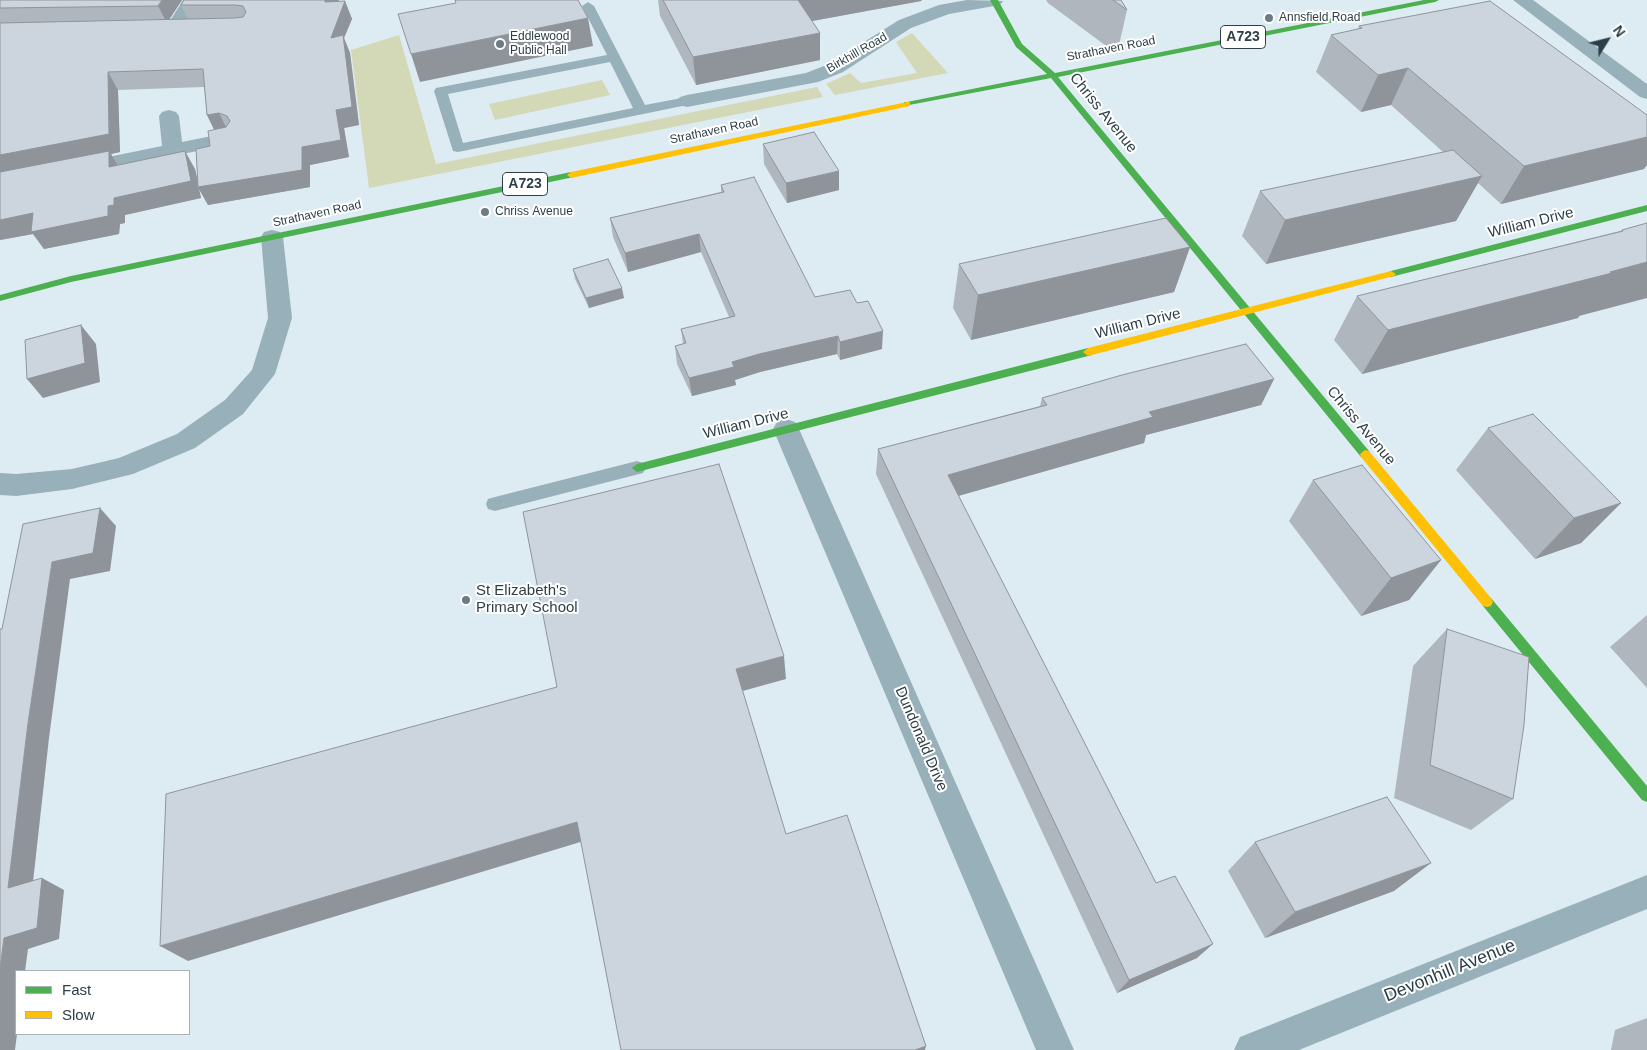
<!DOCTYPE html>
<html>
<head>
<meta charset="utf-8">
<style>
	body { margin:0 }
	#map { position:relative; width:1647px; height:1050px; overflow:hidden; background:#ddecf2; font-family:Helvetica,sans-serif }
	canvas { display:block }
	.legend { position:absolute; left:15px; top:970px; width:175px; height:65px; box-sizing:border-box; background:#fff; border:1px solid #abb2b5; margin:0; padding:6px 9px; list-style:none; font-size:15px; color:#2d3f46 }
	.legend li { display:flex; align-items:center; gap:10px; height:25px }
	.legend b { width:25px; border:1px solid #abb2b5 }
	.north { position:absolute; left:1582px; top:15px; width:50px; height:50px; -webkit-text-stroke:4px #fff; paint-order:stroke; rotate:54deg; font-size:14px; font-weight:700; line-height:20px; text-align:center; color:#2d3f46 }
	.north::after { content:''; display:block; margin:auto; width:18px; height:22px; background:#2d3f46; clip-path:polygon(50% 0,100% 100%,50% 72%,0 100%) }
</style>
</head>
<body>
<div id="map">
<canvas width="1647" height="1050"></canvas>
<ul class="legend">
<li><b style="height:6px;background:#4caf50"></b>Fast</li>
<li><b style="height:6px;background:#ffc107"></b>Slow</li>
</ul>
<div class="north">N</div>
</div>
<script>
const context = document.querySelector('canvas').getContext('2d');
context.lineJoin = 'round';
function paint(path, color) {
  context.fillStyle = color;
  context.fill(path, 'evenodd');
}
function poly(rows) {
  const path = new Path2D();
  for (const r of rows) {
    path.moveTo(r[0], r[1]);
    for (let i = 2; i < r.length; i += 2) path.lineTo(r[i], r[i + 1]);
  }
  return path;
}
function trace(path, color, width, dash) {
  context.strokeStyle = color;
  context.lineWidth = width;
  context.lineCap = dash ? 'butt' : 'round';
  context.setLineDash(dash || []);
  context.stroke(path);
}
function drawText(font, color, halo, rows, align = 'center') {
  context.font = font + ' Helvetica,sans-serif';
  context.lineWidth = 4;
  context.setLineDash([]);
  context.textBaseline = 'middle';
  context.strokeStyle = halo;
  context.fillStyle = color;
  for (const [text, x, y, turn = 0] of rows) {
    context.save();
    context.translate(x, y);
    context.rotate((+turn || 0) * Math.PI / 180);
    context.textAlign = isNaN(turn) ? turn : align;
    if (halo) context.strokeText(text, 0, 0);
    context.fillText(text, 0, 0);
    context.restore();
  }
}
paint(poly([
	[912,33,948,73,835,95,826,84,850,73,861,83,917,73,896,42],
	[399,35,436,164,817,87,823,97,369,188,351,50],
	[602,80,610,95,495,120,489,104]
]), '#d3d8b7');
paint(poly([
	[588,2,594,6,645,105,687,97,692,98,694,101,692,104,458,152,453,151,434,91,436,88,607,55,582,6,588,2],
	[610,62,633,108,463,143,448,94,610,62],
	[637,461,643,463,646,468,643,473,495,511,488,509,486,504,488,499,495,497,637,461]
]), '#98b0ba');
paint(poly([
	[183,0,201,0,180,33,174,34,168,33,165,29,183,0],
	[967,0,1003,1,1000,5,994,6,949,14,911,28,843,72,818,82,687,107,680,105,677,101,680,97,687,95,806,73,829,64,899,20,939,5,967,0],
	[1513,0,1533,0,1647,84,1647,99,1640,97,1513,0],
	[169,110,176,112,179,116,182,142,227,133,234,135,237,139,234,143,227,145,79,175,72,174,69,169,72,164,79,163,162,146,159,116,162,112,169,110],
	[272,230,280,232,283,237,292,318,275,374,243,414,195,448,133,474,72,489,16,496,0,495,0,473,16,474,72,469,119,458,177,434,225,400,252,370,268,318,261,237,264,232,272,230],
	[786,419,795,422,799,429,1074,1050,1036,1050,773,429,777,422,786,419],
	[1647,875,1647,909,1299,1050,1234,1050,1240,1037,1647,875]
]), '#98b0ba');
paint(poly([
	[990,0,998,0,1022,44,1055,73,1424,0,1439,0,1435,2,1058,77,1369,451,1370,454,1369,457,1361,457,1051,78,904,106,904,102,907,102,1047,74,1016,47,990,0],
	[571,172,575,175,574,177,71,282,0,301,0,295,71,276,571,172],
	[1647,205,1647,211,1391,277,1386,274,1391,271,1647,205],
	[1088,348,1092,349,1093,352,1092,355,637,472,632,468,637,464,1088,348],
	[1487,597,1491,598,1647,786,1647,802,1642,800,1483,606,1481,602,1483,598,1487,597]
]), '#4caf50');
paint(poly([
	[907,102,910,102,910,106,571,178,567,175,571,172,907,102],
	[1391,271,1396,274,1394,276,1088,356,1083,352,1088,348,1391,271],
	[1365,450,1369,451,1491,598,1493,602,1491,606,1487,607,1483,606,1361,457,1360,454,1365,450]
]), '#ffc107');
paint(poly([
	[0,0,182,0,169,20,188,19,181,5,345,1,352,19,344,38,350,53,359,125,344,128,349,157,310,165,310,187,208,205,199,189,201,198,125,215,125,223,120,224,119,234,44,249,33,234,0,240],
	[204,87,207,115,214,130,198,182,195,169,118,165,111,154,120,152,118,90],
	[658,0,922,0,921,1,812,21,820,33,820,60,696,85,660,16],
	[1046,0,1121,0,1127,10,1117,54,1048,3],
	[1359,26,1644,169,1501,204,1478,183,1456,221,1266,264,1242,236,1260,191,1443,152,1391,105,1361,112,1316,72,1331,35,1358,29],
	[763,144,839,171,839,190,787,203,764,164],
	[721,185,815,297,882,349,840,360,837,354,760,372,735,380,736,385,692,396,677,364,675,346,683,344,681,329,729,317,701,252,628,272,613,237,610,218,721,192],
	[1647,223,1578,318,1362,374,1334,340,1357,296,1620,231,1622,230],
	[1190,247,1174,292,971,340,953,308,959,264],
	[573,269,624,298,589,308,575,279],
	[1274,379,1261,405,1146,435,1144,443,958,496,1156,883,1197,958,1117,993,876,474,878,449,1040,406,1042,398],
	[1488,428,1621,503,1581,543,1535,559,1456,470],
	[1313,480,1441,560,1409,600,1361,616,1289,521],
	[1647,615,1647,688,1610,647],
	[1447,629,1513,799,1471,830,1394,798,1413,666],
	[1255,842,1394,891,1265,938,1228,871],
	[1647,1018,1647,1050,1611,1050,1615,1030]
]), '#afb6be');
paint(poly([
	[162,0,182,0,167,23,158,6],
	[325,0,339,0,331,20,325,2],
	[796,0,922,0,921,1,796,24],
	[345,1,352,19,344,38,350,53,359,125,344,128,349,157,310,165,310,187,208,205,199,189,201,198,125,215,125,223,120,224,119,234,44,249,33,234,0,240,0,220,33,213,108,206,114,198,185,151,195,169,199,187,302,147,336,110,331,38],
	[588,18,593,46,420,82,411,54],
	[820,33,820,60,696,85,693,57],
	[1408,68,1391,105,1361,112,1378,75],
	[108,72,118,90,120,152,111,154,120,169,0,175,0,155],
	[219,113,228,131,216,133,207,115],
	[1647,137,1647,165,1644,169,1501,204,1524,166],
	[839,171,839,190,787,203,786,183],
	[1482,176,1456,221,1266,264,1285,220],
	[699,234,701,252,628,272,625,253],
	[1190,247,1174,292,971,340,978,295],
	[1647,262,1647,298,1579,316,1578,318,1362,374,1388,330],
	[622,288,624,298,589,308,586,298],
	[81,325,96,344,100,382,43,398,27,379],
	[883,331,882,349,840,360,840,342],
	[838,336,837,354,760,372,735,380,736,385,692,396,689,378,732,362,759,354],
	[1274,379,1261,405,1146,435,1144,443,944,500,948,475,1149,412],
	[1621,503,1581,543,1535,559,1574,518],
	[100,508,116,526,110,571,70,579,49,738,31,900,8,888,28,723,52,562],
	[1441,560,1409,600,1361,616,1391,578],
	[784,656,786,679,739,692,736,669],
	[577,822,587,840,188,961,160,946],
	[1431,863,1394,891,1265,938,1295,912],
	[42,878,64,890,59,939,28,949,25,971,16,971,16,1034,17,1034,15,1050,0,1050,0,968,4,938],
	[1213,944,1197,958,1117,993,1129,980],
	[926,1046,925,1050,915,1050]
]), '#8f949b');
const building = poly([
	[0,0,162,0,158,6,0,8,0,0],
	[184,0,325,0,325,2,345,1,331,38,343,35,352,107,336,110,341,140,302,147,302,170,198,187,196,149,210,146,208,131,226,127,230,121,227,116,219,113,207,115,203,69,108,72,109,134,0,155,0,23,235,18,243,17,246,12,243,6,235,5,181,5,184,0],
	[455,0,578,0,588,18,411,54,398,14,456,3,455,0],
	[663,0,798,0,820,33,693,57,663,0],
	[1113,0,1121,0,1127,10,1113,0],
	[1490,1,1647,115,1647,137,1524,166,1408,68,1378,75,1331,35,1362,28,1359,26,1490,1],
	[814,132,839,171,786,183,763,144,814,132],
	[1453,150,1482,176,1285,220,1260,191,1453,150],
	[109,151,109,167,185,151,191,181,114,198,114,205,108,206,108,216,31,232,33,213,0,220,0,172,109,151],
	[754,177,815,297,850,290,857,303,868,301,883,331,840,342,838,336,759,354,732,362,734,367,689,378,675,346,686,343,681,329,735,316,699,234,625,253,610,218,724,192,721,185,754,177],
	[1166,218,1190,247,978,295,959,264,1166,218],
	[1647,223,1647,262,1610,272,1612,273,1388,330,1357,296,1623,231,1622,230,1647,223],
	[608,259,622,288,586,298,573,269,608,259],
	[81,325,85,363,27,379,25,340,81,325],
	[1246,344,1274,379,1149,412,1153,417,948,475,1156,883,1175,876,1213,944,1129,980,878,449,1047,405,1042,398,1122,375,1246,344],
	[1533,414,1621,503,1574,518,1488,428,1533,414],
	[719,464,784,656,736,669,786,834,847,815,926,1046,915,1050,621,1050,577,822,160,946,166,794,557,687,523,512,719,464],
	[1362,465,1441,560,1391,578,1313,480,1362,465],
	[100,508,93,553,52,562,28,723,8,888,42,878,37,928,4,938,0,968,0,629,2,629,23,524,100,508],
	[1447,629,1529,657,1524,725,1513,799,1430,765,1447,629],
	[1387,797,1431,863,1295,912,1255,842,1387,797]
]);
paint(building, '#ccd4dd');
trace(building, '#8f949b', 1);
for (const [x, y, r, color] of [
	[1269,18,5,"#6b7c82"],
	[500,44,5,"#6b7c82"],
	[485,212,5,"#6b7c82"],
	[466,600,5,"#6b7c82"]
]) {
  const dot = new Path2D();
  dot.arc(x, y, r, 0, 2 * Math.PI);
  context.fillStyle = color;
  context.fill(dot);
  trace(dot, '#fff', 2);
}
drawText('12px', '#2d3f46', '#fff', [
	["Annsfield Road",1279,18],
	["Eddlewood",510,37],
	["Public Hall",510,51],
	["Chriss Avenue",495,212]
], 'left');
drawText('12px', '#2d3f46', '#fff', [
	["Strathaven Road",1111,49,-11],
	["Birkhill Road",857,53,-30],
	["Strathaven Road",714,131,-12],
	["Strathaven Road",317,214,-12]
]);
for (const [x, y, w] of [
	[1243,37,45],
	[525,184,45]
]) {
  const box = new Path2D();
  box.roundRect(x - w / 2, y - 11.5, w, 23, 4);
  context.fillStyle = '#fff';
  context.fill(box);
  trace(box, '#2d3f46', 1);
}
drawText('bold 14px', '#2d3f46', null, [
	["A723",1243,37],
	["A723",525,184]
]);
drawText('15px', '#2d3f46', '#fff', [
	["Chriss Avenue",1103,113,51],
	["William Drive",1531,223,-14],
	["William Drive",1138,324,-14],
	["William Drive",746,424,-14],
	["Chriss Avenue",1361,426,50],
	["Dundonald Drive",921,739,67]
]);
drawText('15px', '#2d3f46', '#fff', [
	["St Elizabeth's",476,591],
	["Primary School",476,608]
], 'left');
drawText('18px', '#2d3f46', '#fff', [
	["Devonhill Avenue",1450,971,-22]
]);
</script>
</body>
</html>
